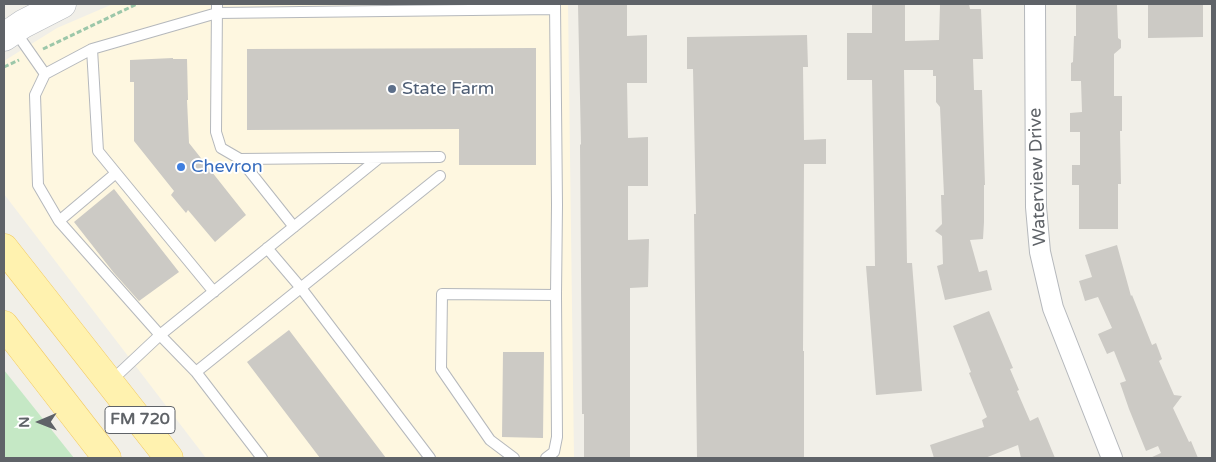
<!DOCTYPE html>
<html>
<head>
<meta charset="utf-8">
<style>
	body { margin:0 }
	#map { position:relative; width:1216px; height:462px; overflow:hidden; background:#f1efe8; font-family:"Varela Round",sans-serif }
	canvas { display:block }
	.frame { position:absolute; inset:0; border:5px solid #5f6368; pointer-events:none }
	.north { position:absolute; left:15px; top:397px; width:50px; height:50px; -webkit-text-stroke:4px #fff; paint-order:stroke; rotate:269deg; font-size:14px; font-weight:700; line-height:20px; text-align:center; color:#5f6368 }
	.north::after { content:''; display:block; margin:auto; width:18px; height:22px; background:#5f6368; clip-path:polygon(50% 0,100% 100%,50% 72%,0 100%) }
</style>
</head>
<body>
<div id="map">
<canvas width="1216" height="462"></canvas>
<div class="frame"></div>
<div class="north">N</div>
</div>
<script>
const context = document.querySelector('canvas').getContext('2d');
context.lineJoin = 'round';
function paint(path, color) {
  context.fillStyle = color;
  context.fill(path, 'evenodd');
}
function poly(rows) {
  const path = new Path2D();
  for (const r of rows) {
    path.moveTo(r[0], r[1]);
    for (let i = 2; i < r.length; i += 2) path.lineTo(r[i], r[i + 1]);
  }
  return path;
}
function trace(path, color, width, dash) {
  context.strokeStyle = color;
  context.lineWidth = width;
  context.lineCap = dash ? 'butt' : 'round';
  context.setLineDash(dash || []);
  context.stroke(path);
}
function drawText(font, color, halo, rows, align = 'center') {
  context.font = font + ' "Varela Round",sans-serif';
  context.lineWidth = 4;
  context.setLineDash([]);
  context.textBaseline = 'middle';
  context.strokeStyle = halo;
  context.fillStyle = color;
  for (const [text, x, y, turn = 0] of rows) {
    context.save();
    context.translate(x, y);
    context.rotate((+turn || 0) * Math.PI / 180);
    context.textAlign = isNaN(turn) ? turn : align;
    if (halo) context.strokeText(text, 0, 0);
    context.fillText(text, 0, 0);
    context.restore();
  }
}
paint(poly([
	[113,4,568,4,574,458,206,458,4,194,4,61,57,28]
]), '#fef7e0');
paint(poly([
	[4,370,74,458,4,458]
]), '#c5e8c5');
paint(poly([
	[627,4,627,36,647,35,647,83,627,83,628,138,648,137,648,186,628,186,628,240,649,239,648,287,630,288,630,458,584,458,584,414,582,414,581,275,580,145,581,144,578,5],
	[872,4,905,4,905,41,939,40,940,4,969,4,970,9,981,9,983,59,973,59,974,90,982,90,985,185,984,185,984,222,983,239,970,240,979,272,987,270,992,290,945,300,937,266,943,264,942,236,935,231,942,224,941,195,944,195,940,107,936,102,936,76,933,76,933,70,904,70,907,263,912,263,922,391,876,395,866,266,875,266,872,80,847,80,847,33,872,33],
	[1076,4,1117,4,1118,38,1121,40,1121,48,1114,54,1114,96,1122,96,1122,131,1120,131,1121,184,1118,184,1118,229,1079,229,1079,185,1072,185,1072,165,1080,165,1080,132,1070,132,1070,113,1082,112,1081,81,1071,81,1071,63,1073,62,1074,36,1076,36],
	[1148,5,1203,5,1203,37,1148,38],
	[807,35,808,67,803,67,804,140,826,139,826,164,804,164,803,351,804,351,804,458,697,458,694,214,696,214,693,69,687,69,687,37],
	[536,48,536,165,459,165,459,129,247,130,247,49],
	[173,58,173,59,187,59,188,100,187,100,189,143,246,215,215,242,188,210,186,213,171,195,174,191,134,141,134,82,130,82,130,60],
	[114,189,179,272,139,301,114,273,74,222],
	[1117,245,1131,296,1132,295,1152,345,1156,343,1162,359,1159,361,1174,395,1182,396,1173,408,1189,442,1191,441,1198,458,1150,458,1161,453,1158,446,1146,451,1129,409,1120,383,1126,381,1114,351,1107,354,1098,334,1112,328,1098,297,1085,301,1079,281,1092,277,1085,255],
	[989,311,1013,368,1010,369,1019,390,1017,391,1030,421,1038,417,1055,458,1021,458,1018,445,985,458,934,458,930,445,984,427,982,420,987,417,969,373,971,372,953,326],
	[289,330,386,458,320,458,247,362],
	[503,352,544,352,543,438,502,437]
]), '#cccac5');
const lane = poly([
	[217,4,216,132,221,148,240,159,440,157],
	[15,31,45,74,35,95,38,185,59,221,116,173,214,292],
	[45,74,92,49],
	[240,159,294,227],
	[116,173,98,151,92,49,217,13,555,9],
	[59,221,160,335,196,372,262,458],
	[267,248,301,288,430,458],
	[196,372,440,176],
	[111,381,160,335,379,158],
	[514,458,490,440,441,369,442,294,556,295],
	[546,458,554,452,557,437,556,295,557,205,555,4]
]);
const street = poly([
	[1035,4,1036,207,1040,252,1053,308,1112,458]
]);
const secondary = poly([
	[4,37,23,24,62,4]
]);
const primary = poly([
	[4,248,169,458],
	[4,325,107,458]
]);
trace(lane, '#b5b8bc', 12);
trace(street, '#b5b8bc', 22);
trace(secondary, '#b6babf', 29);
trace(primary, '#f2c960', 29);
trace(poly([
	[43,49,137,4],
	[4,67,19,60]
]), '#9cc7a9', 3, [5, 2.5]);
trace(lane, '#fff', 10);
trace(street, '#fff', 20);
trace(secondary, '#fff', 28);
trace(primary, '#fff2af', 28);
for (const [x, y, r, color] of [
	[392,89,5,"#5c6f8a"],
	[181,167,5,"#3f7fe0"]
]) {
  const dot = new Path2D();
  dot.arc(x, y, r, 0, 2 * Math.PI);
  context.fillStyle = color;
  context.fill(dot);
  trace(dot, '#fff', 2);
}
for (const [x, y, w] of [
	[140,420,70]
]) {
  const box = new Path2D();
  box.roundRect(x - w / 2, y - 13.5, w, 27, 4);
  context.fillStyle = '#fff';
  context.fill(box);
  trace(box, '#5f6368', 1);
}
drawText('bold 16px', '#5f6368', null, [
	["FM 720",140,420]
]);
drawText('18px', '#4e5e75', '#fff', [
	["State Farm",402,89]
], 'left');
drawText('18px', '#366cbe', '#fff', [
	["Chevron",191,167]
], 'left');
drawText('18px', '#5f6368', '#fff', [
	["Waterview Drive",1038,177,-92]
]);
</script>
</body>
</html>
